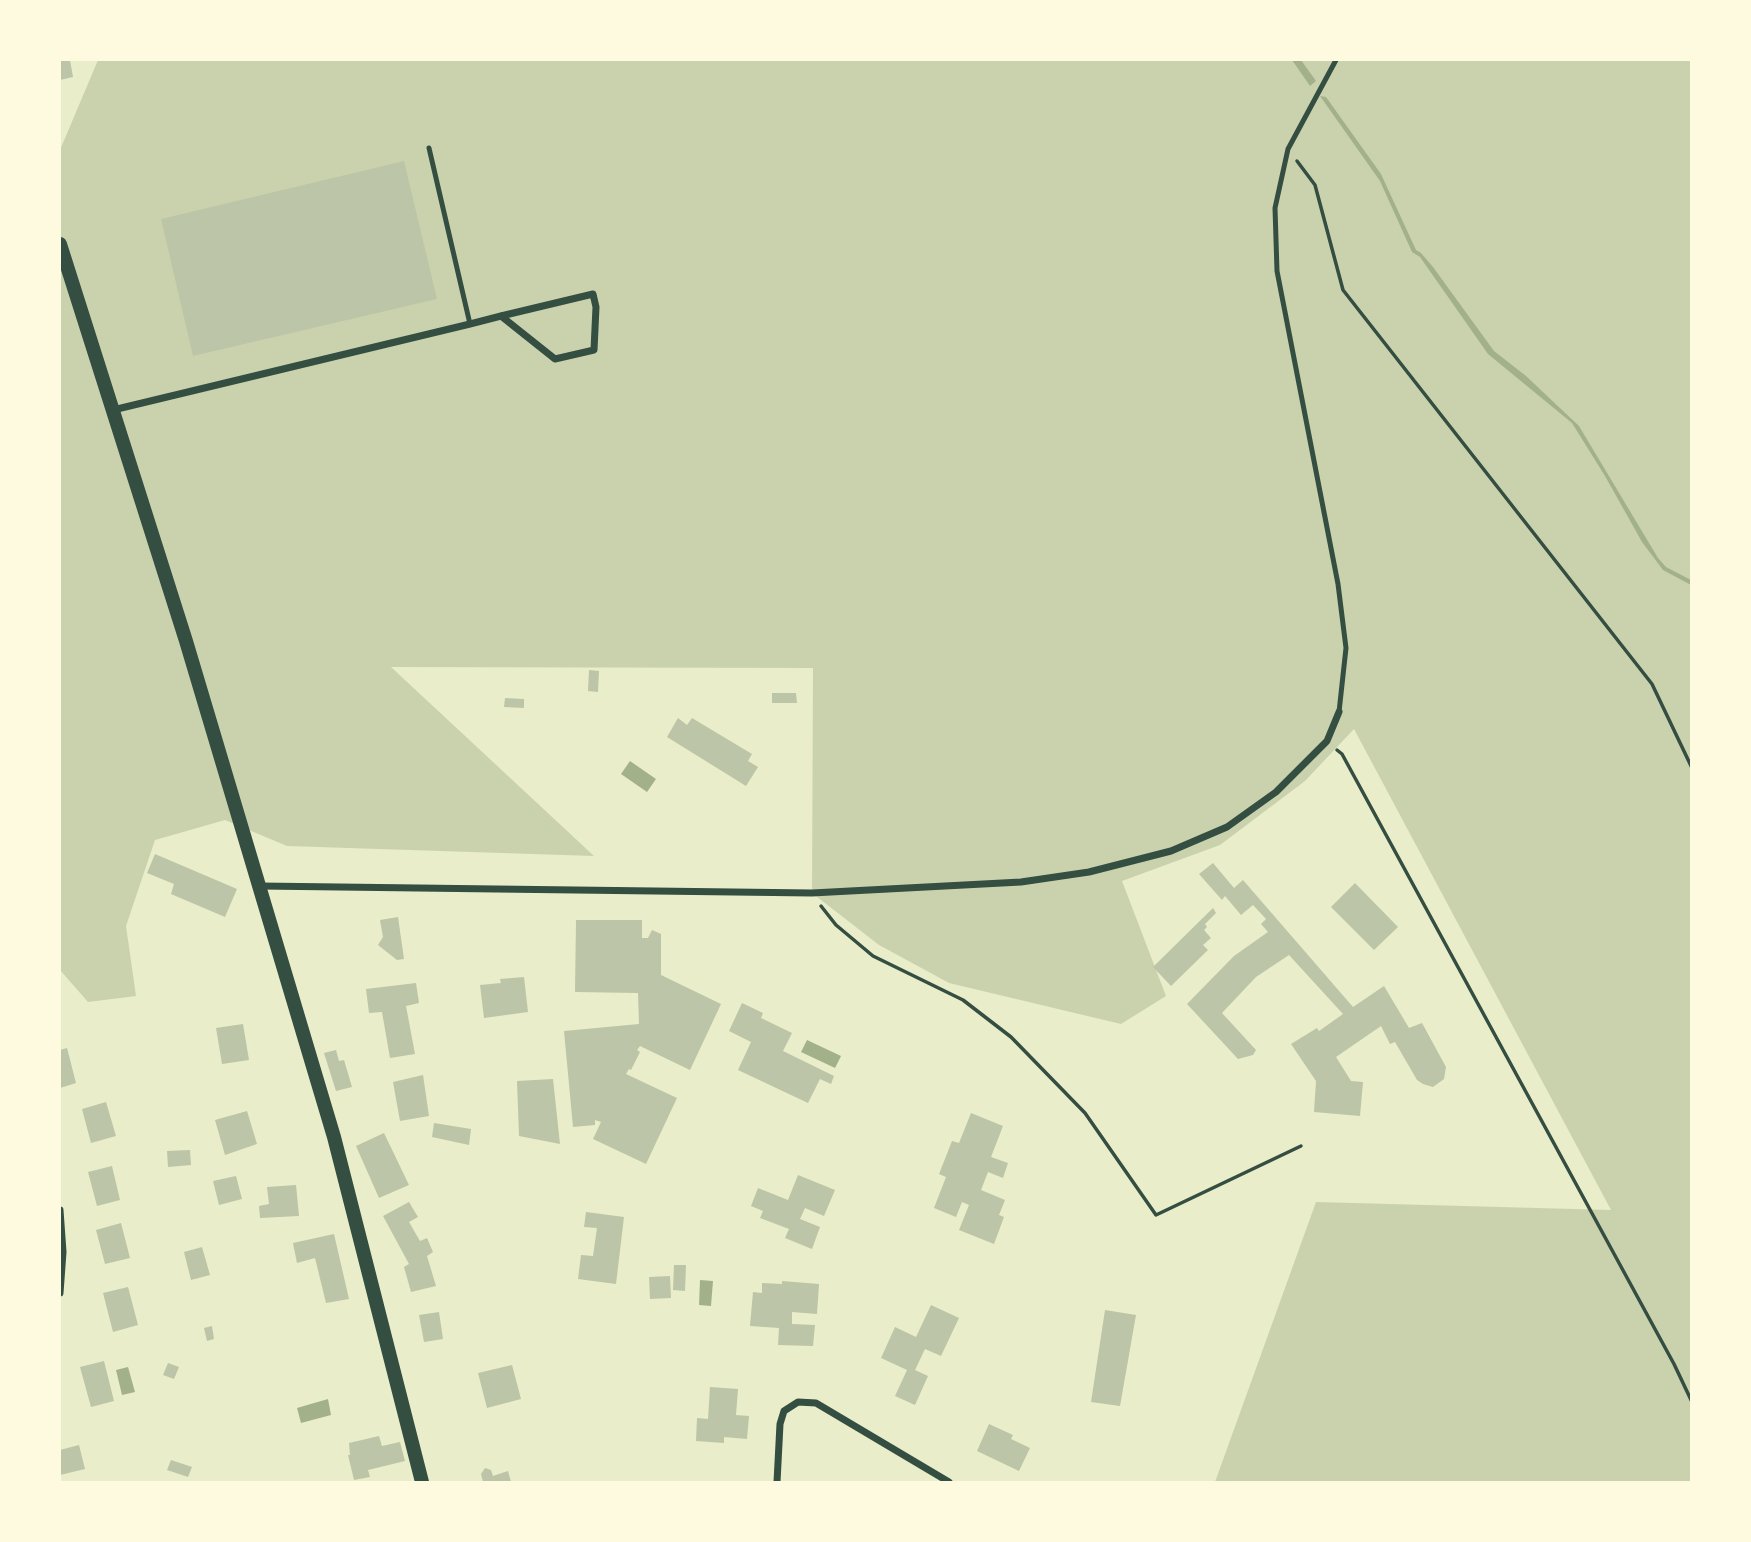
<!DOCTYPE html>
<html>
<head>
<meta charset="utf-8">
<style>
	body { margin:0 }
	#map { position:relative; width:1751px; height:1542px; overflow:hidden; background:#e9edc9; font-family:Raleway,sans-serif }
	canvas { display:block }
	.frame { position:absolute; inset:0; border:61px solid #fefae0; pointer-events:none }
</style>
</head>
<body>
<div id="map">
<canvas width="1751" height="1542"></canvas>
<div class="frame"></div>
</div>
<script>
const context = document.querySelector('canvas').getContext('2d');
context.lineJoin = 'round';
function paint(path, color) {
  context.fillStyle = color;
  context.fill(path, 'evenodd');
}
function poly(rows) {
  const path = new Path2D();
  for (const r of rows) {
    path.moveTo(r[0], r[1]);
    for (let i = 2; i < r.length; i += 2) path.lineTo(r[i], r[i + 1]);
  }
  return path;
}
function trace(path, color, width, dash) {
  context.strokeStyle = color;
  context.lineWidth = width;
  context.lineCap = dash ? 'butt' : 'round';
  context.setLineDash(dash || []);
  context.stroke(path);
}
paint(poly([
	[98,60,1691,60,1691,1482,1215,1482,1316,1202,1611,1210,1354,729,1305,781,1220,845,1122,881,1166,996,1121,1024,949,983,879,945,812,893,813,668,391,667,594,856,287,846,225,820,155,840,126,926,136,996,88,1002,60,970,60,150]
]), '#cad2ad');
paint(poly([
	[1292,60,1301,60,1316,81,1310,86],
	[1320,96,1326,97,1381,174,1416,250,1421,253,1433,267,1494,351,1526,376,1579,426,1658,558,1666,567,1691,580,1691,585,1663,570,1642,542,1605,476,1572,423,1488,354,1420,257,1412,252,1380,181],
	[630,761,656,779,647,792,621,774],
	[807,1040,841,1056,835,1068,801,1052],
	[700,1280,713,1281,711,1306,699,1305],
	[128,1367,135,1392,122,1395,116,1370],
	[328,1399,331,1415,301,1423,297,1408]
]), '#a3b18a');
paint(poly([
	[60,60,70,60,73,77,60,80],
	[404,161,437,299,193,356,161,219],
	[589,670,599,671,598,692,588,691],
	[772,693,796,693,797,703,772,703],
	[505,698,524,699,524,708,504,707],
	[678,718,687,725,692,718,752,754,748,761,758,767,746,786,667,737],
	[155,854,237,889,225,917,171,894,174,884,147,873],
	[1213,863,1234,888,1243,880,1353,1007,1384,986,1409,1028,1422,1023,1446,1067,1444,1079,1433,1087,1423,1084,1417,1080,1395,1042,1390,1044,1381,1026,1336,1057,1351,1081,1363,1082,1360,1116,1314,1112,1316,1081,1291,1044,1317,1028,1319,1031,1343,1014,1289,955,1256,977,1222,1013,1256,1050,1253,1055,1238,1059,1187,1004,1234,956,1268,932,1261,924,1266,919,1253,905,1241,915,1225,896,1222,900,1199,874],
	[1355,883,1398,927,1374,950,1331,907],
	[1213,908,1216,913,1205,924,1207,927,1204,930,1211,938,1203,945,1208,950,1171,986,1153,967],
	[398,917,404,959,397,960,378,945,383,937,380,920],
	[576,920,642,920,642,938,648,938,652,930,661,934,661,975,721,1004,690,1070,640,1046,637,1050,640,1052,631,1070,629,1069,626,1074,677,1098,646,1164,593,1139,601,1122,595,1120,595,1125,573,1127,564,1031,639,1024,638,993,575,992],
	[524,977,528,1012,484,1018,480,985,501,983,500,979],
	[416,983,419,1003,406,1006,415,1054,390,1058,382,1012,369,1013,366,989],
	[742,1003,763,1013,761,1018,792,1033,783,1051,834,1076,831,1084,820,1079,808,1103,738,1070,751,1042,729,1031],
	[243,1024,249,1060,222,1064,216,1028],
	[67,1048,76,1083,60,1088,60,1050],
	[336,1050,339,1061,344,1060,352,1087,336,1091,324,1053],
	[423,1075,429,1116,400,1121,393,1082],
	[553,1079,560,1144,519,1136,517,1081],
	[106,1102,116,1136,91,1143,82,1109],
	[247,1111,257,1144,225,1155,215,1120],
	[971,1113,1003,1126,991,1157,1008,1163,1003,1178,988,1172,981,1190,1005,1200,999,1215,1004,1217,994,1244,959,1230,969,1205,962,1202,956,1217,934,1208,946,1177,939,1174,952,1141,959,1143],
	[434,1123,471,1129,469,1145,432,1137],
	[384,1133,409,1185,379,1198,356,1146],
	[190,1150,191,1165,168,1167,167,1151],
	[112,1166,120,1200,97,1206,88,1172],
	[798,1175,835,1190,824,1216,805,1208,800,1219,820,1227,812,1249,785,1238,789,1229,760,1218,763,1211,751,1206,758,1188,788,1200],
	[236,1176,242,1199,219,1205,213,1181],
	[296,1185,299,1216,260,1218,259,1206,269,1204,267,1187],
	[409,1202,418,1217,409,1222,420,1241,427,1238,433,1252,427,1256,436,1286,411,1292,404,1267,409,1264,383,1216],
	[586,1212,624,1217,616,1284,578,1279,581,1255,593,1256,597,1228,584,1227],
	[121,1223,130,1258,105,1264,96,1230],
	[334,1234,349,1299,326,1303,315,1258,297,1263,293,1243],
	[202,1247,210,1275,191,1280,184,1252],
	[674,1265,686,1265,685,1291,673,1290],
	[670,1276,671,1298,650,1299,649,1277],
	[782,1281,819,1284,817,1314,792,1312,792,1324,815,1325,813,1346,778,1345,779,1328,750,1326,753,1292,762,1293,762,1283,782,1284],
	[128,1287,138,1325,113,1332,103,1293],
	[931,1305,959,1318,941,1356,925,1349,915,1370,928,1376,915,1405,895,1396,907,1370,881,1358,895,1327,916,1337],
	[1105,1310,1136,1315,1120,1406,1091,1402],
	[439,1312,443,1339,424,1342,419,1315],
	[212,1326,214,1339,207,1341,204,1328],
	[104,1361,114,1401,91,1407,80,1367],
	[168,1363,179,1367,174,1379,163,1375],
	[512,1365,521,1399,487,1408,478,1373],
	[710,1387,738,1389,736,1415,749,1416,747,1439,724,1437,724,1443,696,1441,697,1418,708,1419],
	[989,1424,1013,1435,1011,1439,1030,1448,1019,1471,977,1451],
	[379,1436,382,1446,400,1442,405,1461,368,1470,370,1477,354,1480,348,1455,350,1455,349,1443],
	[79,1445,85,1469,60,1475,60,1450],
	[171,1460,192,1467,188,1477,167,1470],
	[485,1468,491,1470,493,1476,508,1471,511,1482,483,1482,481,1474]
]), '#bcc5a7');
trace(poly([
	[1297,161,1315,185,1343,290,1652,684,1692,768],
	[1337,750,1342,754,1674,1364,1692,1402],
	[821,906,836,925,873,956,963,1000,1011,1037,1085,1113,1156,1215,1301,1146]
]), '#344e41', 3.5);
trace(poly([
	[1336,60,1288,149,1275,208,1277,271,1338,584,1346,648,1339,712],
	[429,148,470,324]
]), '#344e41', 5);
trace(poly([
	[113,410,470,324,501,316,593,294,596,307,594,350,555,359,501,316],
	[260,886,812,893,1021,882,1089,872,1171,851,1227,827,1276,792,1327,741,1339,712],
	[60,1210,63,1252,60,1293],
	[777,1482,780,1424,784,1411,798,1402,816,1403,949,1482]
]), '#344e41', 7);
trace(poly([
	[60,244,186,641,334,1137,422,1482]
]), '#344e41', 14);
</script>
</body>
</html>
